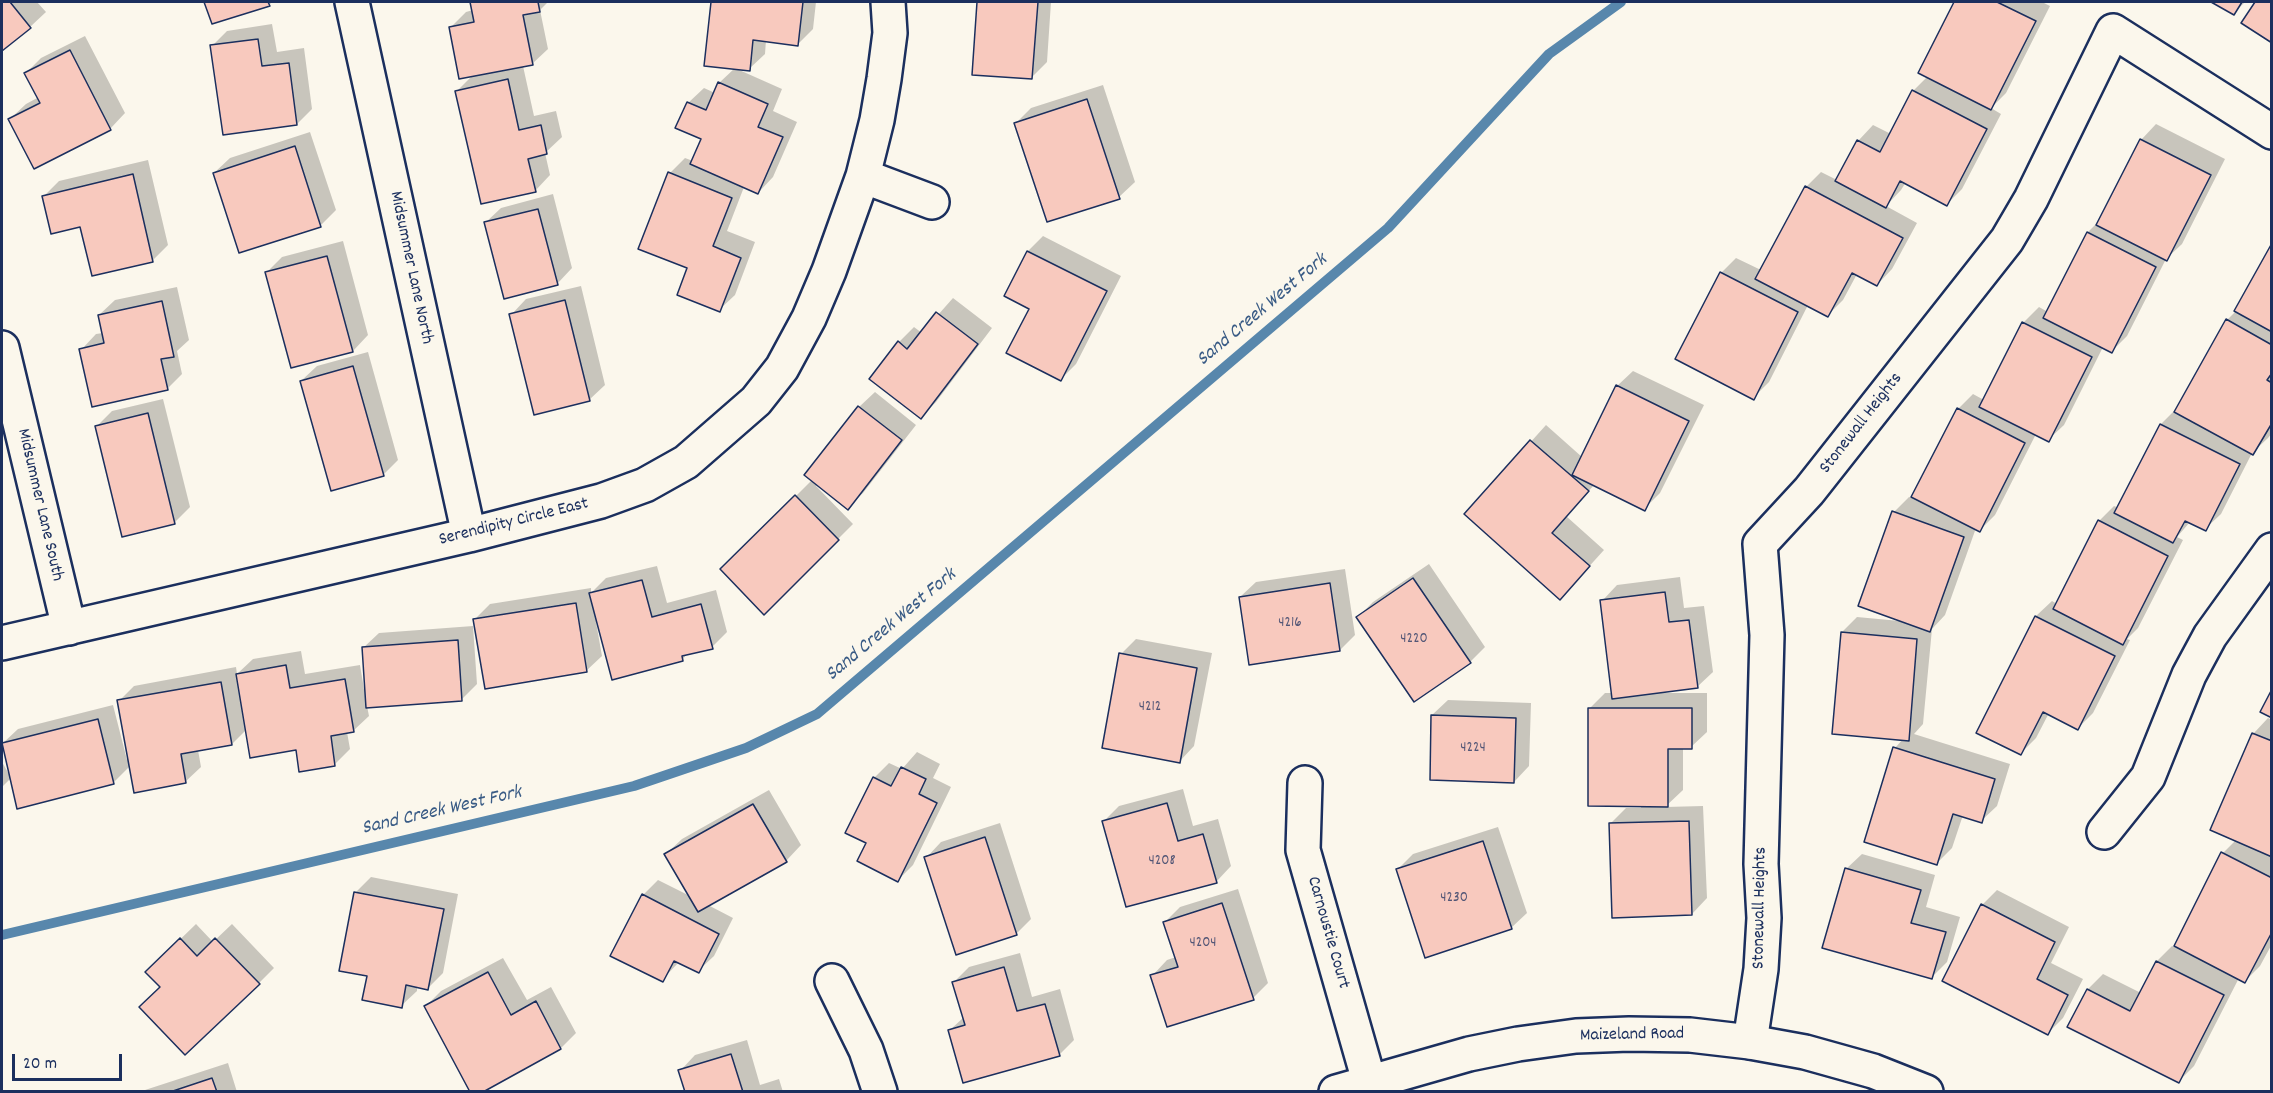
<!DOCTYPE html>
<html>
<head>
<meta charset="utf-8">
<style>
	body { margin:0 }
	#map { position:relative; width:2273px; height:1093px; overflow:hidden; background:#fbf7ec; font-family:Dekko,sans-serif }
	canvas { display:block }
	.frame { position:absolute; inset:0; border:3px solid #1b2f5e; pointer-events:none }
	.scale { position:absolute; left:12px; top:1054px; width:110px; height:27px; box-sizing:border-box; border:3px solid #1b2f5e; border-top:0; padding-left:8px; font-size:18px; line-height:21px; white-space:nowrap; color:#1b2f5e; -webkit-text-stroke:4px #fbf7ec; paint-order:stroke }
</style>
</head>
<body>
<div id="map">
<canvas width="2273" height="1093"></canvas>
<div class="frame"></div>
<div class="scale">20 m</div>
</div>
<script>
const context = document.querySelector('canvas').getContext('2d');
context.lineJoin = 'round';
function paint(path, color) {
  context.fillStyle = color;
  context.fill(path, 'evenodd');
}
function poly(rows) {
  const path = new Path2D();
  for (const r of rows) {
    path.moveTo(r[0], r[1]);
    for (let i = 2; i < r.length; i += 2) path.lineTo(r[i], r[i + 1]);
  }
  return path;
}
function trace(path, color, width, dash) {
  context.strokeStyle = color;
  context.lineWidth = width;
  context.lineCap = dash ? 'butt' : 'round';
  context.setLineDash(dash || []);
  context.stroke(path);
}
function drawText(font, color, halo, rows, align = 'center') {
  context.font = font + ' Dekko,sans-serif';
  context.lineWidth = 4.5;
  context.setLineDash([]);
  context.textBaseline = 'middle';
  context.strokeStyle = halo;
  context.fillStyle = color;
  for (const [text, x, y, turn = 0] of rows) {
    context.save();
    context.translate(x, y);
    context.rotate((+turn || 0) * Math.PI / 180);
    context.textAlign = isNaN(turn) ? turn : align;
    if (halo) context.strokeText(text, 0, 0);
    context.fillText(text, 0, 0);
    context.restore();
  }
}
paint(poly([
	[2,2,37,2,46,12,30,27,2,49],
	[206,2,272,2,269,5,213,22],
	[471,2,548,2,540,10,548,49,532,64,523,66,534,116,556,111,562,137,545,153,550,175,535,191,456,92,473,75,451,27,466,12,473,10],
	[713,2,816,2,813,29,798,44,766,40,765,54,749,69,737,69,782,89,773,111,797,122,773,177,758,193,744,187,727,231,755,242,735,295,719,310,689,267,670,173,685,158,693,161,703,138,688,103,704,88,715,93,719,83,735,68,706,64],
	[978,2,1051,2,1047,62,1032,77,974,73],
	[1956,2,2042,2,2050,6,2006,93,1991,108,2001,114,1962,189,1947,204,1906,182,1901,190,1886,206,1917,223,1892,269,1877,285,1857,274,1843,300,1827,316,1808,305,1769,382,1753,398,1721,273,1736,258,1761,270,1806,187,1821,172,1837,180,1858,141,1873,125,1891,134,1913,91,1928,76,1920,72],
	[2214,2,2245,2,2234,13],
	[272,24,277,52,304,48,312,109,297,124,212,46,227,31],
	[85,36,125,113,110,129,10,119,26,104,39,97,26,73,41,58],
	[1103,85,1135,182,1119,197,1016,123,1031,108],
	[2156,124,2225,159,2182,244,2166,259,2127,336,2112,351,2103,347,2064,425,2048,440,2036,434,1995,515,1980,530,1976,528,1945,615,1932,629,1923,724,1914,734,2010,764,1997,806,1981,821,1963,815,1952,848,1937,863,1895,748,1903,739,1842,632,1857,617,1900,621,1894,512,1909,497,1913,498,1958,409,1973,394,1984,400,2023,323,2039,307,2048,312,2088,232,2100,220,2141,140],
	[310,132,336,210,321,225,240,252,214,173,230,158],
	[148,160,168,245,153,260,93,275,81,225,44,196,59,181],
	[553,194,572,268,557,284,485,223,501,208],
	[1043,236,1121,276,1076,364,1061,379,1031,308,1006,296,1028,251],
	[343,241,368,335,353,351,267,272,282,257],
	[2272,246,2272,433,2268,438,2252,453,2221,514,2205,529,2190,522,2177,537,2183,540,2138,628,2127,639,2130,640,2093,713,2078,728,2049,713,2036,738,2021,753,1978,732,2036,616,2052,601,2057,604,2099,521,2114,506,2119,508,2161,424,2176,409,2227,320,2236,311],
	[581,286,605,385,589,400,511,315,526,299],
	[177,287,189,340,177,351,182,374,167,389,81,350,96,334,103,333,99,315,115,300],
	[953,298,992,328,936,402,921,417,899,342,914,327,922,333],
	[368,352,398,460,383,475,301,381,317,366],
	[1633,371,1704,405,1660,493,1644,509,1595,484,1566,516,1604,550,1575,582,1466,514,1546,425,1582,457,1617,386],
	[875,392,916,425,863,493,847,508,818,484,816,486,853,524,764,613,722,570,812,480,806,475,859,407],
	[163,399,190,507,175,522,123,535,97,426,112,411],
	[1429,564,1485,647,1470,662,1358,617,1373,602],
	[657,566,667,603,716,590,727,632,712,647,688,653,682,660,598,622,596,622,602,656,586,671,475,619,490,604,591,588,591,593,606,578],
	[1345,569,1355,635,1340,650,1240,597,1256,582],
	[1680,577,1684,608,1704,606,1713,672,1697,687,1665,691,1665,693,1707,693,1707,732,1691,747,1683,748,1683,790,1665,807,1703,806,1707,898,1692,914,1610,824,1626,808,1641,808,1641,805,1590,708,1605,693,1613,693,1602,601,1617,585],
	[473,626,477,684,462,699,367,706,369,716,353,731,347,732,350,749,335,764,247,729,232,744,198,750,201,767,185,782,130,766,113,783,11,778,2,787,2,762,10,776,2,744,18,729,113,705,127,760,129,760,119,701,134,686,236,667,237,674,253,659,301,651,305,674,360,665,364,689,366,689,363,648,379,633],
	[1136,639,1212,653,1194,746,1179,762,1121,654],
	[1448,700,1531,703,1529,766,1514,782,1432,715],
	[2268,718,2272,720,2272,944,2260,966,2245,981,2239,978,2194,1066,2179,1081,2069,1026,2088,989,2103,974,2141,993,2157,961,2172,946,2175,947,2223,853,2236,840,2253,734],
	[917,752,940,764,933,778,951,787,913,865,898,880,874,778,889,763,902,769],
	[1183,789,1193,826,1218,819,1231,866,1216,882,1104,821,1119,806],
	[769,790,801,845,786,861,708,905,733,918,714,956,698,971,679,962,662,980,643,895,658,880,690,896,666,854,682,839],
	[1000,823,1031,919,1016,934,926,858,941,842],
	[1498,827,1527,913,1511,928,1398,869,1413,854],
	[1862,854,1935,875,1926,907,1960,917,1947,962,1931,978,1846,869],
	[371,877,458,894,443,973,428,988,417,986,417,991,401,1006,369,975,356,892],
	[1238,889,1268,983,1253,998,1152,976,1167,960,1176,957,1165,922,1180,907],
	[1997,890,2069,927,2051,963,2083,979,2063,1018,2048,1033,1982,905],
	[196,924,213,942,232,924,274,968,259,983,162,957],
	[1020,953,1032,997,1060,989,1074,1040,1059,1055,950,1030,964,1017,954,982,969,967],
	[503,958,527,1000,551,987,576,1033,561,1048,480,1092,426,1006,441,991],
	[747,1040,760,1085,779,1079,783,1092,686,1092,680,1071,695,1055],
	[228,1063,237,1092,144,1092,145,1090]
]), '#0003');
trace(poly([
	[2,935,634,786,746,748,817,714,1388,228,1549,54,1621,2]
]), '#5887ac', 10);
const building = poly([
	[2,2,10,2,31,28,2,51,2,2],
	[204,2,268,2,270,6,212,24,204,2],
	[470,2,538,2,540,12,523,15,533,65,459,79,449,27,474,22,470,2],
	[711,2,803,2,798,46,753,40,750,71,704,66,711,2],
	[977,2,1038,2,1032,79,972,75,977,2],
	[1954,2,1997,2,2036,21,1991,110,1918,73,1954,2],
	[2211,2,2242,2,2234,15,2211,2],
	[2255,2,2272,2,2272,43,2241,23,2255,2],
	[258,39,262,66,289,63,297,125,223,135,210,45,258,39],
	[70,50,111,130,34,169,8,119,40,103,24,73,70,50],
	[508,79,519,130,541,125,547,154,528,159,536,192,481,204,455,91,508,79],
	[718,82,768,104,758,127,783,137,758,194,690,164,701,139,675,128,687,102,706,110,718,82],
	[1912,90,1987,129,1947,206,1900,181,1886,208,1835,181,1857,140,1880,152,1912,90],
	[1087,99,1120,199,1047,222,1014,123,1087,99],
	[2140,139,2211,175,2167,261,2096,225,2140,139],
	[295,146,321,227,239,253,213,173,295,146],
	[668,172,732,198,713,246,741,258,720,312,677,295,687,268,638,249,668,172],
	[133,174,153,262,92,276,80,227,51,234,42,196,133,174],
	[1805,186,1903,238,1877,286,1852,273,1828,317,1755,279,1805,186],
	[538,209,558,285,504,299,484,222,538,209],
	[2087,232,2156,267,2112,353,2043,318,2087,232],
	[2272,243,2272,332,2234,311,2272,243],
	[1027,251,1107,291,1061,381,1006,353,1029,309,1004,296,1027,251],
	[327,256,353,352,291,368,265,272,327,256],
	[1720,272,1798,312,1754,400,1675,359,1720,272],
	[565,300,590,401,534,415,509,314,565,300],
	[162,301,174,357,161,359,168,390,92,407,79,349,104,343,98,315,162,301],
	[936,312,978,344,921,419,869,379,898,341,907,349,936,312],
	[2226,319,2272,345,2272,373,2267,380,2272,383,2272,423,2253,455,2174,412,2226,319],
	[2022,322,2092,357,2049,442,1979,407,2022,322],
	[353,366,384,476,331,491,300,381,353,366],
	[1616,385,1689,421,1645,511,1572,475,1616,385],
	[858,406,902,440,848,510,804,475,858,406],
	[1957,408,2025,443,1980,532,1911,497,1957,408],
	[148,413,175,524,122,537,95,426,148,413],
	[2160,424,2240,464,2206,531,2185,521,2173,543,2114,513,2160,424],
	[1530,440,1589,491,1552,533,1590,566,1560,600,1464,514,1530,440],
	[795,495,839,540,764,615,720,569,795,495],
	[1892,511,1964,537,1930,632,1858,606,1892,511],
	[2098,520,2168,556,2123,645,2053,609,2098,520],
	[1413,578,1471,663,1414,702,1356,617,1413,578],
	[642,580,652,617,701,604,713,649,682,656,683,661,612,680,589,593,642,580],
	[1330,583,1340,651,1249,665,1239,597,1330,583],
	[1665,592,1669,622,1689,620,1698,688,1612,699,1600,600,1665,592],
	[576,603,587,672,485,689,473,619,576,603],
	[2035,616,2115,656,2078,730,2043,712,2021,755,1976,733,2035,616],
	[1841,632,1917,639,1909,741,1832,734,1841,632],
	[458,640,462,701,366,708,362,647,458,640],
	[1119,653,1197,668,1180,763,1102,748,1119,653],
	[286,665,290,688,345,679,354,732,331,736,335,766,299,772,296,750,250,758,236,674,286,665],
	[221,682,232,745,181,754,186,783,134,793,117,700,221,682],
	[2272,689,2272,718,2260,712,2272,689],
	[1588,708,1692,708,1692,749,1668,749,1668,807,1588,806,1588,708],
	[1431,715,1516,718,1514,783,1430,780,1431,715],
	[98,719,114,784,17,809,2,743,98,719],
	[2252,733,2272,741,2272,857,2210,830,2252,733],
	[1893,747,1995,779,1982,823,1953,814,1937,865,1864,842,1893,747],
	[901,767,926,779,919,794,937,803,898,882,857,861,866,843,845,833,873,777,891,786,901,767],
	[1167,803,1178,841,1203,834,1217,883,1126,907,1102,821,1167,803],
	[753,804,787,862,698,912,664,854,753,804],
	[1689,821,1692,915,1612,918,1609,823,1689,821],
	[985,837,1017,935,956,955,924,857,985,837],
	[1483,841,1512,929,1425,958,1396,869,1483,841],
	[2221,852,2272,878,2272,932,2245,983,2174,946,2221,852],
	[1845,868,1921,890,1911,923,1946,932,1932,979,1822,948,1845,868],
	[354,892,444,909,428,990,406,985,402,1008,362,1000,367,976,339,971,354,892],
	[642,894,719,934,699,973,674,961,663,982,610,956,642,894],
	[1222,903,1254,1000,1167,1027,1150,975,1178,967,1163,922,1222,903],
	[1981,904,2055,942,2037,979,2068,995,2048,1035,1942,981,1981,904],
	[180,938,197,956,215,938,260,984,185,1055,139,1007,160,987,145,972,180,938],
	[2156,961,2224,995,2179,1083,2067,1027,2087,989,2130,1011,2156,961],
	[1004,967,1017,1011,1045,1004,1060,1056,963,1083,948,1030,965,1025,952,982,1004,967],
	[488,972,511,1015,536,1001,561,1049,483,1092,470,1092,424,1006,488,972],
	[731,1054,743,1092,685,1092,678,1070,731,1054],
	[212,1078,217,1092,170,1092,212,1078]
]);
paint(building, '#f8c9be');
trace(building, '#1b2f5e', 1.5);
const minor = poly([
	[352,2,469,535],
	[863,176,932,202],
	[2,348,69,628],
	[2,643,469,535,601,501,645,485,686,462,756,401,782,368,809,318,829,271,863,176,877,120,884,79,890,33,888,2],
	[1305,783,1303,850,1369,1081],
	[2104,832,2148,777,2189,675,2210,636,2272,550],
	[832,981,866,1050,880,1092],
	[1750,1042,1761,969,1764,918,1761,864,1767,635,1760,544,1809,491,2007,240,2031,199,2113,31,2272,132]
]);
const major = poly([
	[1336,1092,1469,1054,1518,1044,1576,1036,1629,1034,1690,1035,1750,1042,1805,1052,1873,1071,1926,1092]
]);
trace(minor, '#1b2f5e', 38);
trace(major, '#1b2f5e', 38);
trace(minor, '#fbf7ec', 33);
trace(major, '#fbf7ec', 33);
drawText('15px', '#525676', null, [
	["4216",1290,624],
	["4220",1414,640],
	["4212",1150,708],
	["4224",1473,749],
	["4208",1162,862],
	["4230",1454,899],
	["4204",1203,944]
]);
drawText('18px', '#1b2f5e', '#fbf7ec', [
	["Midsummer Lane North",410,268,78],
	["Stonewall Heights",1862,424,-52],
	["Midsummer Lane South",39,505,77],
	["Serendipity Circle East",514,523,-14],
	["Stonewall Heights",1761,908,-89],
	["Carnoustie Court",1327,933,74],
	["Maizeland Road",1632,1036,-1]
]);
drawText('italic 20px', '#395b85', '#fbf7ec', [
	["Sand Creek West Fork",1263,311,-40],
	["Sand Creek West Fork",892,626,-40],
	["Sand Creek West Fork",442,812,-13]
]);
</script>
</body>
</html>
